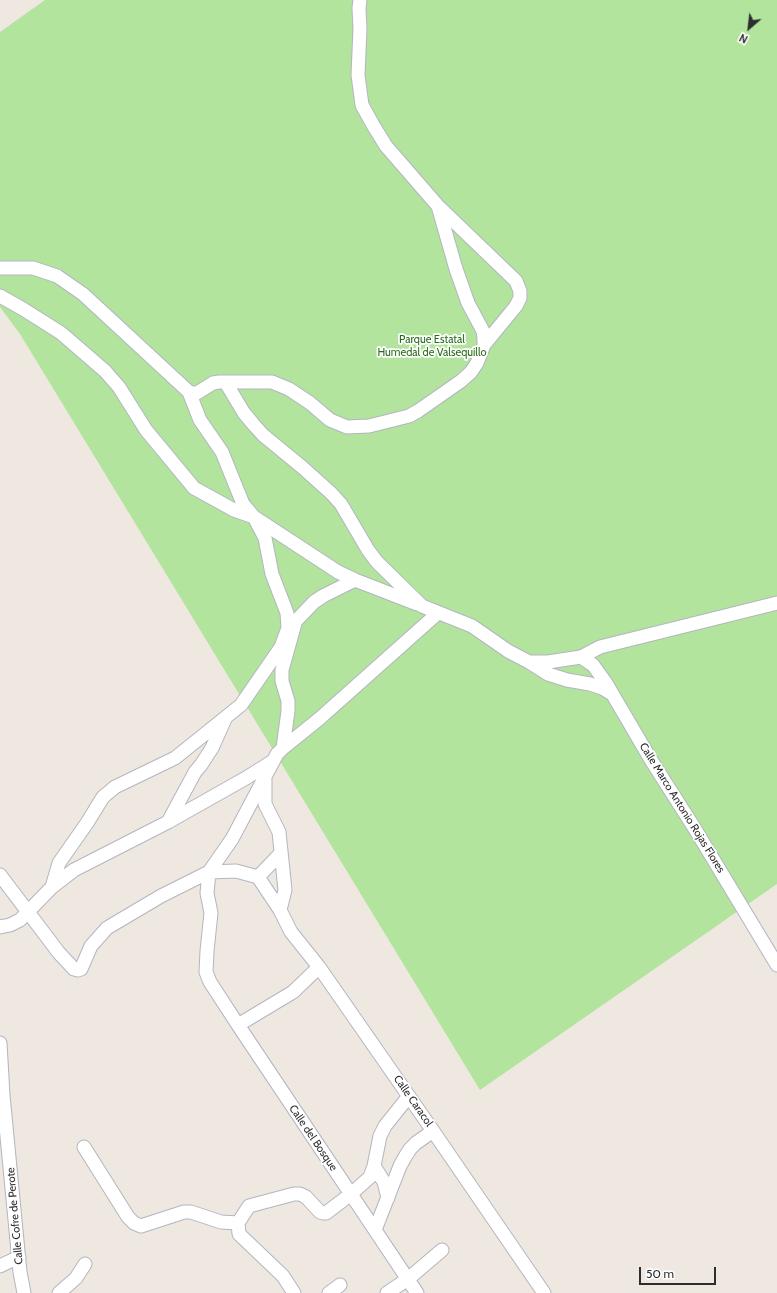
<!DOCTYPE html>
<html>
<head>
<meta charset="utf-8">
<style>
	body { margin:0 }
	#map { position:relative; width:777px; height:1293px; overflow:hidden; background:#eee8e0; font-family:Cabin,sans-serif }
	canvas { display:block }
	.north { position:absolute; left:729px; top:8px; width:40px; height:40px; -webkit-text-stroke:3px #fff; paint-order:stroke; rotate:208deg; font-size:11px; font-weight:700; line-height:16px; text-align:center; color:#2d2d2d }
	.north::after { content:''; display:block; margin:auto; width:14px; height:18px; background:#2d2d2d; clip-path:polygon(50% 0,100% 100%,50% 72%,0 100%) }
	.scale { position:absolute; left:639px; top:1267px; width:77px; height:18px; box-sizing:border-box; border:2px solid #2d2d2d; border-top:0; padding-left:5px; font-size:12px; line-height:14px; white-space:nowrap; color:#2d2d2d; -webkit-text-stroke:3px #fff; paint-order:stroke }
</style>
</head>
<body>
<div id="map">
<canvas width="777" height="1293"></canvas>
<div class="north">N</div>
<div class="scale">50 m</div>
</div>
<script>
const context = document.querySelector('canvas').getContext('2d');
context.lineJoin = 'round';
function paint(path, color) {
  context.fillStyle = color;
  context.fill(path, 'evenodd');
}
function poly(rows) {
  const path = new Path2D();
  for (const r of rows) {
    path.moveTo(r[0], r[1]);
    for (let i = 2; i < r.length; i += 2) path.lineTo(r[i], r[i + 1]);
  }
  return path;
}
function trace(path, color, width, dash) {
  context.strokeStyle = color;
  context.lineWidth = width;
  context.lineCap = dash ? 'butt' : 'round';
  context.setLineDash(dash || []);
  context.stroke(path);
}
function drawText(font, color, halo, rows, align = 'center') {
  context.font = font + ' Cabin,sans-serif';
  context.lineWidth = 3.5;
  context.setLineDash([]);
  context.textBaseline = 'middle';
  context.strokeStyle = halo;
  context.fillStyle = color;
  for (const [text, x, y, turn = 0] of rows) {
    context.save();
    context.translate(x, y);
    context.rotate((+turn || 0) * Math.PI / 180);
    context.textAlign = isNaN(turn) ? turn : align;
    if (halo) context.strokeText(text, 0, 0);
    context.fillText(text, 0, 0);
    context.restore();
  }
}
paint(poly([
	[45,0,777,0,777,884,480,1090,20,334,0,307,0,32]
]), '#b2e49d');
const minor = poly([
	[439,207,516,281,520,291,520,298,516,306,484,345],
	[0,268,33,268,57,276,83,294,189,392,194,393,197,393,213,383,219,382,272,382,289,389,310,403,330,420,347,427,369,426,409,416,418,411,461,381,471,372,477,363,484,345,484,338,483,331,468,303,456,269,438,206,386,146,373,125,362,105,358,75,360,29,359,8,360,0],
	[0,296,23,309,61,333,105,371,119,387,146,430,194,488,234,510,254,517,338,572,355,580,417,604],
	[226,383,244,413,254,425,263,435,302,467,331,493,341,504,368,550,377,562,422,606,472,626,508,651,529,662,548,662,581,657,600,647,777,603],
	[291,626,314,602,323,596,355,580],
	[581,657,593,665,606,683,651,760,695,829,777,965],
	[529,662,548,674,567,680,590,684,602,688,612,694],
	[283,748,288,711,288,701,282,681,282,670,296,620],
	[265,780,265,804,279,832,285,890,280,910],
	[168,822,195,772,201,765,212,748,225,719],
	[0,875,59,953,74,969,78,970,81,969,91,946,107,928,161,896,209,872,236,871,258,877,280,910,291,932,319,967,342,1000,433,1131,544,1293],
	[258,877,281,853],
	[52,887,59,863,87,823,103,797,115,787,175,758,241,705,281,647,288,628,287,613,272,574,265,538,254,517,243,504,222,452,200,420,189,392],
	[0,927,10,925,20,920,52,887,74,870,168,822,246,778,273,761],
	[238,1025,293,992,319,967],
	[0,1043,3,1095,20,1272,24,1293],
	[84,1147,128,1217,134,1223,141,1226,184,1212,191,1212,221,1222,238,1223],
	[374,1166,384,1182,388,1198],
	[375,1230,400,1166,405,1157,410,1149,416,1143,433,1131],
	[0,1266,19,1257],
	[59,1293,76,1278,85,1264],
	[294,1293,283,1276,239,1234,238,1223,249,1206,294,1194,300,1194,306,1197,320,1212,323,1213,326,1213,351,1194,370,1177,374,1166,380,1136,385,1126,409,1096],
	[329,1293,340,1285],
	[387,1293,408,1279,442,1250],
	[417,1293,238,1025,210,982,206,972,207,951,211,913,207,893,209,872,232,839,277,754,283,748,319,719,438,613]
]);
trace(minor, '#b3b5c0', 15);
trace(minor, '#fff', 13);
drawText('11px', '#296c1b', '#fff', [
	["Parque Estatal",432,340],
	["Humedal de Valsequillo",432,353]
]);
drawText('11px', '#2d2d2d', '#fff', [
	["Calle Marco Antonio Rojas Flores",682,808,58],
	["Calle Caracol",413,1101,55],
	["Calle del Bosque",313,1138,56],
	["Calle Cofre de Perote",15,1216,-95]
]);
</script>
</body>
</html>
